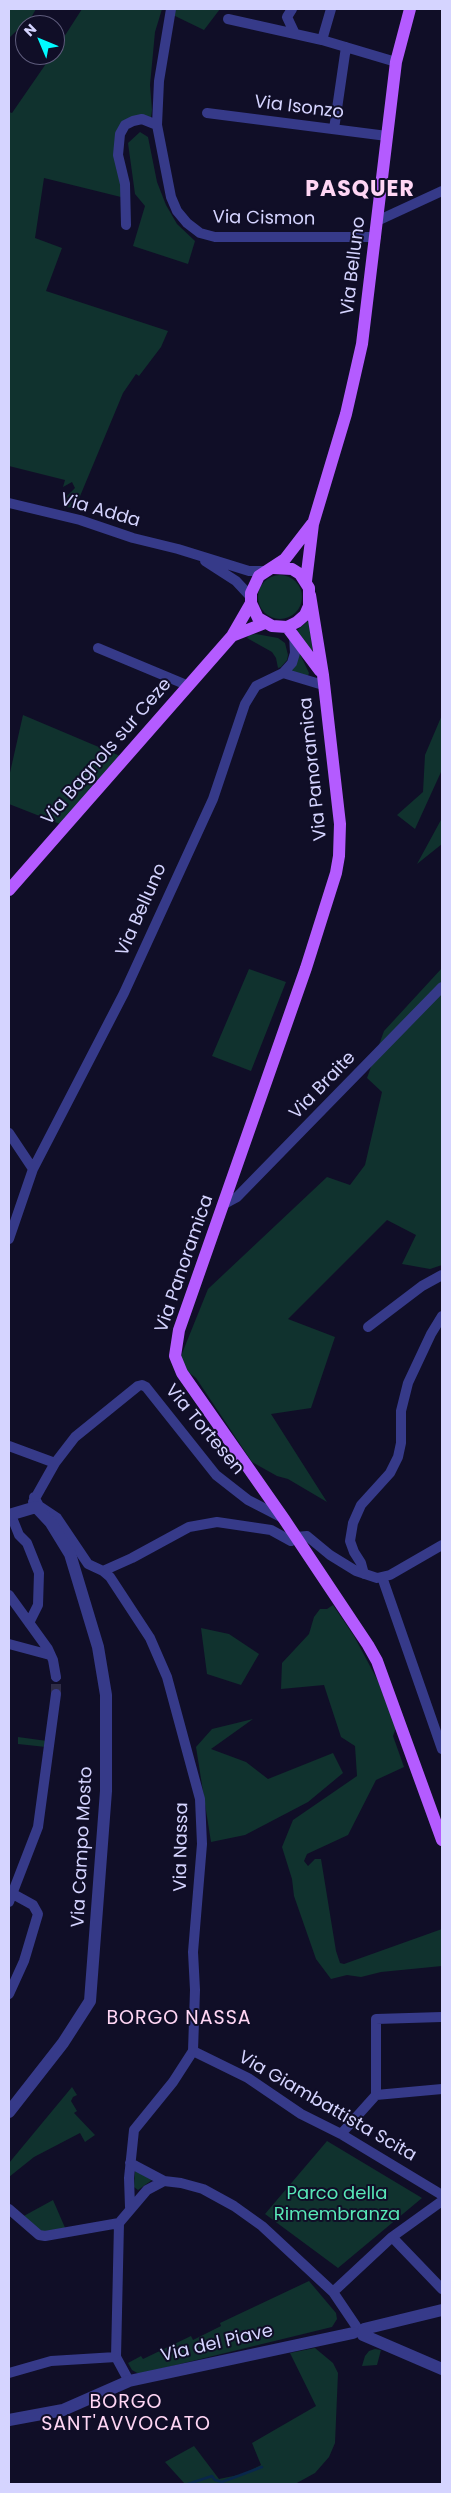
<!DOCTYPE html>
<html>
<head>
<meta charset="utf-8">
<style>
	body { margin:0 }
	#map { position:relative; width:451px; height:2493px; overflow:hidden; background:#100e27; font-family:Poppins,sans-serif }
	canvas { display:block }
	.frame { position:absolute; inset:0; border:10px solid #d5d4ff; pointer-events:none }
	.north { position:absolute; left:15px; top:15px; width:50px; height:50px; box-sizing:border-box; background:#100e27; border:1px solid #5f5d7d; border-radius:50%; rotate:315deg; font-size:14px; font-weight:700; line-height:20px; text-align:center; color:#d5d4ff }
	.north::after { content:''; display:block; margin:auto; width:18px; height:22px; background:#00fbff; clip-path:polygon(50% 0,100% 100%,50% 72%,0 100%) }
</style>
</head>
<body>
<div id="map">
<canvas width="451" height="2493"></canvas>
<div class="frame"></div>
<div class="north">N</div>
</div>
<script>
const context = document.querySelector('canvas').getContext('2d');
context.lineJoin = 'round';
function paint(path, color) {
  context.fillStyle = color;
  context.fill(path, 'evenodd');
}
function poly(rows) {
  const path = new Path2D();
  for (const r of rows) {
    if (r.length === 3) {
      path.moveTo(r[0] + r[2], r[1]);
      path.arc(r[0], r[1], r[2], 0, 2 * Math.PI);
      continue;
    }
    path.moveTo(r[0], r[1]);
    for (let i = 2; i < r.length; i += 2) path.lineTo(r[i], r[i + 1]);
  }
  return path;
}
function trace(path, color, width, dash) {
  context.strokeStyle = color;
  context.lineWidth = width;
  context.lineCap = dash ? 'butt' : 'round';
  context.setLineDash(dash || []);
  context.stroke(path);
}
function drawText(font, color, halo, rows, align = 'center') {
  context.font = font + ' Poppins,sans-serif';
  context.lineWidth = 4;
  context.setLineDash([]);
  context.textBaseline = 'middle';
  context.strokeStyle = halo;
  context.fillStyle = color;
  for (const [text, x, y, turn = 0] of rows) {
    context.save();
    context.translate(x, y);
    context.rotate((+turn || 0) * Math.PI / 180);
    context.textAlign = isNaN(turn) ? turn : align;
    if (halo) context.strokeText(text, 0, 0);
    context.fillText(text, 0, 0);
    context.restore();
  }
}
paint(poly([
	[9,9,36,9,32,16,9,38],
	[82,9,162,9,155,32,150,85,152,110,150,124,142,119,120,134,125,198,44,178,35,238,62,248,46,291,168,331,161,347,139,376,136,374,123,393,78,501,71,507,64,508,65,498,75,488,72,482,63,487,65,480,9,466,9,112,12,113,52,55,55,55,55,51],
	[175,9,220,9,204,30,173,15],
	[140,132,148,137,157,182,166,205,177,224,195,241,188,264,133,246,145,206,135,194,128,143],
	[280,597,22],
	[308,621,310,624,313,658,296,631],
	[256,634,278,638,285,643,288,655,287,660,281,667,278,668,276,658,272,652,247,638,249,635],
	[300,654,309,673,308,676,294,674,290,669],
	[23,715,120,756,60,824,9,804,9,777],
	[442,715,441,772,415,829,397,815,423,792,425,755],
	[442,818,442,844,417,864],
	[442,968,442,1265,430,1269,402,1264,416,1235,387,1220,288,1319,335,1337,311,1408,271,1414,327,1502,288,1479,277,1476,252,1462,196,1378,183,1368,181,1356,208,1289,327,1177,350,1185,365,1165,382,1092,367,1078,384,1031],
	[249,969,286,982,251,1071,212,1056],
	[333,1605,354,1636,378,1681,396,1728,393,1736,404,1767,376,1780,348,1835,307,1854,304,1861,308,1866,315,1859,321,1859,336,1951,340,1963,344,1964,442,1929,442,1966,381,1972,361,1977,347,1975,331,1979,316,1959,294,1896,292,1879,282,1847,293,1820,357,1776,355,1746,341,1737,324,1685,281,1689,282,1663,309,1634,314,1617,320,1609,327,1609],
	[201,1628,229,1634,259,1654,241,1685,207,1674],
	[253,1719,211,1749,246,1762,268,1779,333,1753,343,1773,308,1802,245,1835,211,1842,196,1747,212,1729],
	[18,1737,47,1741,46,1747,18,1744],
	[72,2087,77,2095,73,2097,71,2101,77,2111,74,2113,95,2135,85,2142,80,2133,34,2157,9,2177,9,2163],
	[327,2141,422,2198,338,2268,265,2214],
	[135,2170,152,2180,138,2190,134,2187],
	[53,2200,66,2230,44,2233,22,2217],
	[309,2281,336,2313,337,2319,332,2327,139,2374,132,2370,128,2363,141,2356,143,2359,191,2336,193,2340,221,2326,220,2323],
	[315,2348,333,2363,338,2373,335,2443,329,2457,315,2473,295,2484,185,2484,165,2462,194,2446,219,2479,243,2474,261,2465,252,2443,316,2406,290,2353],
	[375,2349,381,2350,377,2365,362,2366,365,2356,369,2351]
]), '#10322e');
trace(poly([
	[188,2484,212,2476,215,2480,222,2482,262,2467]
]), '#09274b', 2.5);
trace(poly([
	[56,1694,56,1677]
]), '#2e2c47', 10, [10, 5]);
trace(poly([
	[171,9,159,81,157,125,171,197,177,211,187,223,200,233,215,237,376,237],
	[292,9,287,17,295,34],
	[228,19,322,40,396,62],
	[322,40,331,9],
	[207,113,387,136],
	[334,129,346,47],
	[377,221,442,191],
	[126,225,125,184,118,155,120,134,125,125,133,121,142,119,157,125],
	[9,503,80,520,133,538,178,549,249,571,266,571],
	[205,561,236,581,250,596],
	[98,648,189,686],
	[283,673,323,685],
	[9,1133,33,1169],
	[224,1204,237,1197,442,987],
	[9,1239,33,1169,124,993,213,799,245,704,256,686,283,673,292,663,295,653,294,635],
	[368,1327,422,1286,442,1275],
	[9,1446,55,1463],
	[34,1497,39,1506,57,1518,88,1564,103,1571,110,1577,150,1638,167,1677,200,1799,202,1844,193,1952,195,1990,193,2051,173,2082,134,2130,129,2178,130,2207],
	[33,1502,55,1463,75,1437,138,1386,142,1385,146,1387,216,1475,248,1500,283,1518],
	[11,1515,19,1535,27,1543,39,1573,38,1605,29,1623],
	[103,1571,132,1558,189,1527,217,1522,271,1530,291,1541,296,1537,307,1536,330,1555,356,1571,377,1578,390,1575,442,1545],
	[364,1574,361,1563,354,1552,350,1541,353,1523,361,1505,390,1473,398,1457,401,1443,401,1411,408,1383,431,1334,442,1316],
	[382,1577,442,1749],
	[9,1595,48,1649,53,1660,56,1677],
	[9,1644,50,1655],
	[9,1902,38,1827,56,1694],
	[9,1994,24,1961,38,1914,33,1905,13,1894],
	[193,2051,248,2078,301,2114,341,2134,442,2195],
	[376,2095,442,2089],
	[341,2134,376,2095,376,2019,442,2017],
	[130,2163,164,2181],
	[9,2209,39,2235,45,2236,119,2223],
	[392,2237,442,2289],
	[333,2292,392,2237,442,2201],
	[9,2373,51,2361,116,2357],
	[129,2381,116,2357,119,2223,147,2190,164,2181,181,2183,203,2189,234,2206,262,2226,333,2292,356,2326]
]), '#363a89', 10);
trace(poly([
	[9,1515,36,1507,51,1523,70,1554,98,1647,106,1695,106,1791,90,2001,63,2043,9,2112],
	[364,2329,442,2310],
	[363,2335,442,2369],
	[9,2420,63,2410,129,2381,353,2333]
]), '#363a89', 12);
trace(poly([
	[274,568,292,569,300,574,309,588,309,606,305,615,297,622,287,627,272,626,258,618,251,603,251,593,259,576,285,559,312,524],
	[306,581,313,524,346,414,362,344,396,62,410,9],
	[310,595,323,675,340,824,339,856,336,873,306,968,179,1330,175,1356,182,1373,284,1519,368,1645,377,1661,442,1840],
	[287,627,320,671],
	[232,636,265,623],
	[9,890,232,636,251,603]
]), '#b45bff', 12);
drawText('18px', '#d5d4ff', '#100e27', [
	["Via Isonzo",299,108,7],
	["Via Cismon",264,219,1],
	["Via Belluno",354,266,-83],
	["Via Adda",100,511,16],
	["Via Bagnols sur Ceze",107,752,-49],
	["Via Panoramica",314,769,-96],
	["Via Belluno",142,910,-66],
	["Via Braite",323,1086,-46],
	["Via Panoramica",185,1264,-71],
	["Via Tortesen",204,1430,50],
	["Via Campo Mosto",83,1847,-87],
	["Via Nassa",182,1847,-89],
	["Via Giambattista Scita",327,2107,30],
	["Via del Piave",217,2344,-13]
]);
drawText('18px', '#58e7b7', '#100e27', [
	["Parco della",337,2194],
	["Rimembranza",337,2215]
]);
context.letterSpacing = '1px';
drawText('19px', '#ffd6f4', '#100e27', [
	["BORGO NASSA",179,2019],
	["BORGO",126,2403],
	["SANT'AVVOCATO",126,2425]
]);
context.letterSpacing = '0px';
context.letterSpacing = '1px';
drawText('bold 22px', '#ffd6f4', '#100e27', [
	["PASQUER",360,190]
]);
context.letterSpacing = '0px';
</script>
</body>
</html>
